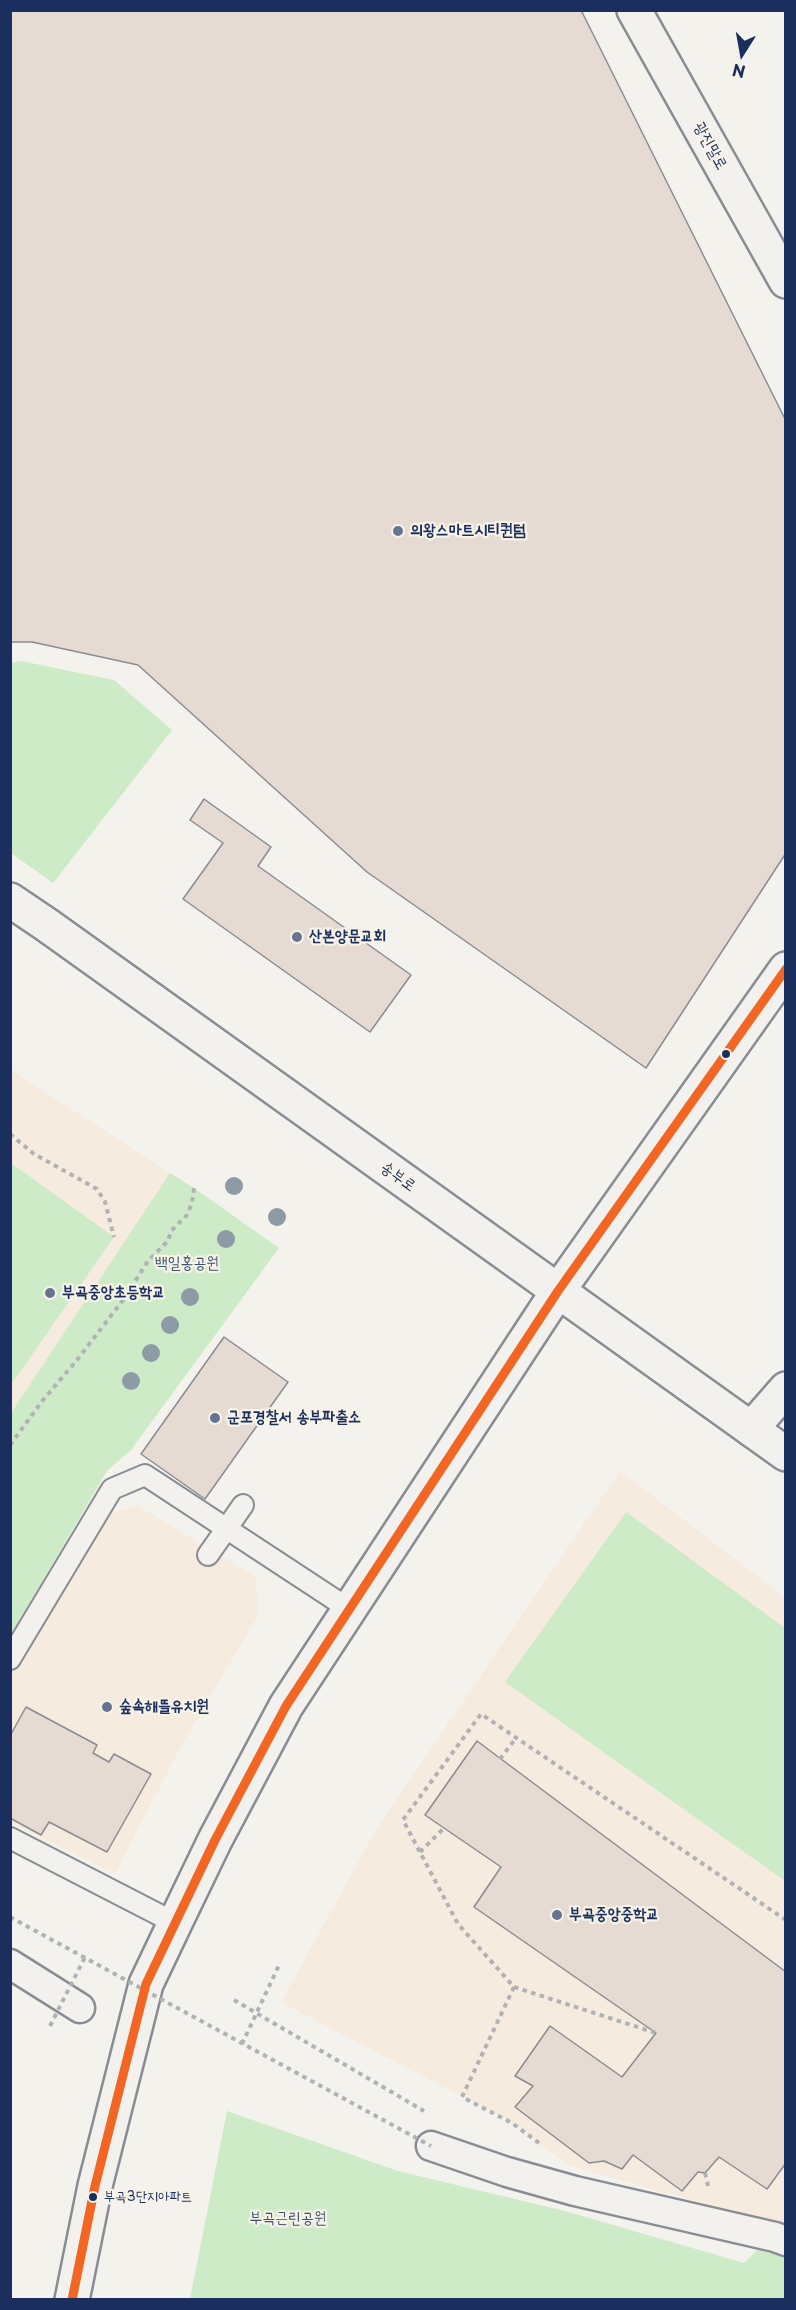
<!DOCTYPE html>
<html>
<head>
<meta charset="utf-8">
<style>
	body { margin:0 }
	#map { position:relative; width:796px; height:2310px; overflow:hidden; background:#f4f2ec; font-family:"Playpen Sans",sans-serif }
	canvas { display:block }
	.frame { position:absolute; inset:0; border:12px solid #1b2f5e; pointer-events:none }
	.north { position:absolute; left:712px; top:24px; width:60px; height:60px; -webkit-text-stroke:4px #f7f3e8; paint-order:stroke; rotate:191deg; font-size:16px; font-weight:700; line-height:24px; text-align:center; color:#1b2f5e }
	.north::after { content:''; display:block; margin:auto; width:21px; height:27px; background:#1b2f5e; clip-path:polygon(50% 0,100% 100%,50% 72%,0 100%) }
</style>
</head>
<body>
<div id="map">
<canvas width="796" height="2310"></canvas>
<div class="frame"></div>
<div class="north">N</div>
</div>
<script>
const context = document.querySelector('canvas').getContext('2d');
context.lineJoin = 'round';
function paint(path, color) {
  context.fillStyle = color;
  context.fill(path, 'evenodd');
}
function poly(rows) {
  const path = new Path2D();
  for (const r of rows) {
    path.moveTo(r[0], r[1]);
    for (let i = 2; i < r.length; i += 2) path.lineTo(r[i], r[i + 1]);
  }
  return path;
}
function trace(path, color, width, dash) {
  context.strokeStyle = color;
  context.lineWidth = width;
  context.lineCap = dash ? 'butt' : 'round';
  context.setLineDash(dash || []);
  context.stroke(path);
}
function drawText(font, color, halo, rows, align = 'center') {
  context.font = font + ' "Playpen Sans","Poor Story",sans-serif';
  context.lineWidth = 4.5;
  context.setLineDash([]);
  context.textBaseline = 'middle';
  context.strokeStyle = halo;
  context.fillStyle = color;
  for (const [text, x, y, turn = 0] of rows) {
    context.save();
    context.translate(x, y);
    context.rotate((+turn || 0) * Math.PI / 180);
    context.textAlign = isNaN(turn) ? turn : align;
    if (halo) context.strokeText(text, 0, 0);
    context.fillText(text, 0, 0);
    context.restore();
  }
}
paint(poly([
	[11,1070,170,1173,11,1413],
	[620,1471,785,1597,785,2226,570,2166,512,2123,281,2002,377,1828],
	[138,1506,256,1577,258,1615,180,1748,115,1874,11,1823,11,1666,97,1516]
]), '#f5ebde');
paint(poly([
	[21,661,114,680,172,730,53,883,11,853,11,663],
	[11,1163,114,1237,11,1385],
	[170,1173,194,1188,279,1248,131,1450,107,1471,11,1634,11,1413],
	[626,1512,785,1628,785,1881,505,1682],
	[227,2111,398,2171,565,2211,744,2263,757,2250,785,2256,785,2299,190,2299]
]), '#cdebc7');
const building = poly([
	[10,10,581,10,786,421,786,853,646,1068,367,872,138,665,32,642,10,642,10,10],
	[204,799,271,847,258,866,411,975,370,1032,183,899,223,843,190,820,204,799],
	[224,1337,288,1382,205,1499,141,1454,224,1337],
	[26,1707,97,1745,93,1753,109,1762,114,1754,151,1774,107,1852,49,1822,41,1835,10,1818,10,1736,26,1707],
	[477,1741,786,1972,786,2163,767,2189,719,2157,705,2173,698,2172,682,2191,633,2155,622,2169,604,2161,589,2163,515,2107,533,2086,515,2076,550,2026,622,2077,656,2033,474,1907,501,1867,425,1815,477,1741]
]);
paint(building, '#e5dbd2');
trace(building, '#898c92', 1.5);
const service = poly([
	[208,1555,243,1505],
	[10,1659,112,1489,145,1475,349,1609],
	[10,1838,175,1923]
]);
const pedestrian = poly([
	[10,1964,80,2008],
	[431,2146,507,2172,575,2191,775,2237,786,2241]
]);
const minor = poly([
	[634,10,786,281],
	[558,1291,786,969],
	[751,1429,786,1389]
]);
const tertiary = poly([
	[10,900,47,925,786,1454],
	[72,2300,95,2186,146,1984,175,1923,215,1840,286,1706,558,1291]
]);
trace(service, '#898c92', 24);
trace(pedestrian, '#898c92', 33);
trace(minor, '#898c92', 38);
trace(tertiary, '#898c92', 38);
trace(poly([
	[10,1134,34,1154,97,1189,105,1202,114,1237],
	[10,1445,43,1400,77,1360,123,1300,148,1261,168,1241,171,1231,187,1215,192,1203,194,1188],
	[500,1759,516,1738],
	[420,1852,444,1828],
	[514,1987,656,2033],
	[234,2000,424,2111],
	[539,2143,512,2123,462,2097,514,1987,458,1924,403,1820,481,1714,786,1920],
	[705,2173,708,2186]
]), '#b1b2b5', 4, [4.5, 4.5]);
trace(service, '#f2f1ed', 20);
trace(pedestrian, '#f2f1ed', 28);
trace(minor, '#f2f1ed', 33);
trace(tertiary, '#f2f1ed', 33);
trace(poly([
	[10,1917,431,2146],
	[50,2026,85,1957],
	[242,2044,280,1963]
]), '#b1b2b5', 4, [4.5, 4.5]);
trace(poly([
	[72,2300,95,2186,146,1984,215,1840,286,1706,558,1291,786,969]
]), '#f26522', 9);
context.fillStyle = '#8d9ba6';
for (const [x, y] of [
	[234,1186],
	[277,1217],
	[226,1239],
	[190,1297],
	[170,1325],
	[151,1353],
	[131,1381]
]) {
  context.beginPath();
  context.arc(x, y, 9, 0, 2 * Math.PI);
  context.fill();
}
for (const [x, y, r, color] of [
	[398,531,6,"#677390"],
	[297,937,6,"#677390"],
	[726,1054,5,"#1b2f5e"],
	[50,1293,6,"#677390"],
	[215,1418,6,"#677390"],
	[107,1707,6,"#677390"],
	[557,1915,6,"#677390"],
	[93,2197,5,"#1b2f5e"]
]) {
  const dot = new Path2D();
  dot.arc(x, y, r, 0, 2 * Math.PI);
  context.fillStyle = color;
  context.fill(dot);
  trace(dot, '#f7f3e8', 2);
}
drawText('14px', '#1b2f5e', '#f7f3e8', [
	["부곡3단지아파트",104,2197]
], 'left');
drawText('16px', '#1b2f5e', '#f7f3e8', [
	["광진말로",710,146,61],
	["송부로",398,1177,36]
]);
drawText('bold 16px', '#1b2f5e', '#f7f3e8', [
	["의왕스마트시티퀀텀",410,531],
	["산본양문교회",309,937],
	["부곡중앙초등학교",62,1293],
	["군포경찰서 송부파출소",227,1418],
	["숲속해뜰유치원",119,1707],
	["부곡중앙중학교",569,1915]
], 'left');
drawText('16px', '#38536d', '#f7f3e8', [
	["백일홍공원",187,1264],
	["부곡근린공원",288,2219]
]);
</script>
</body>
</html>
